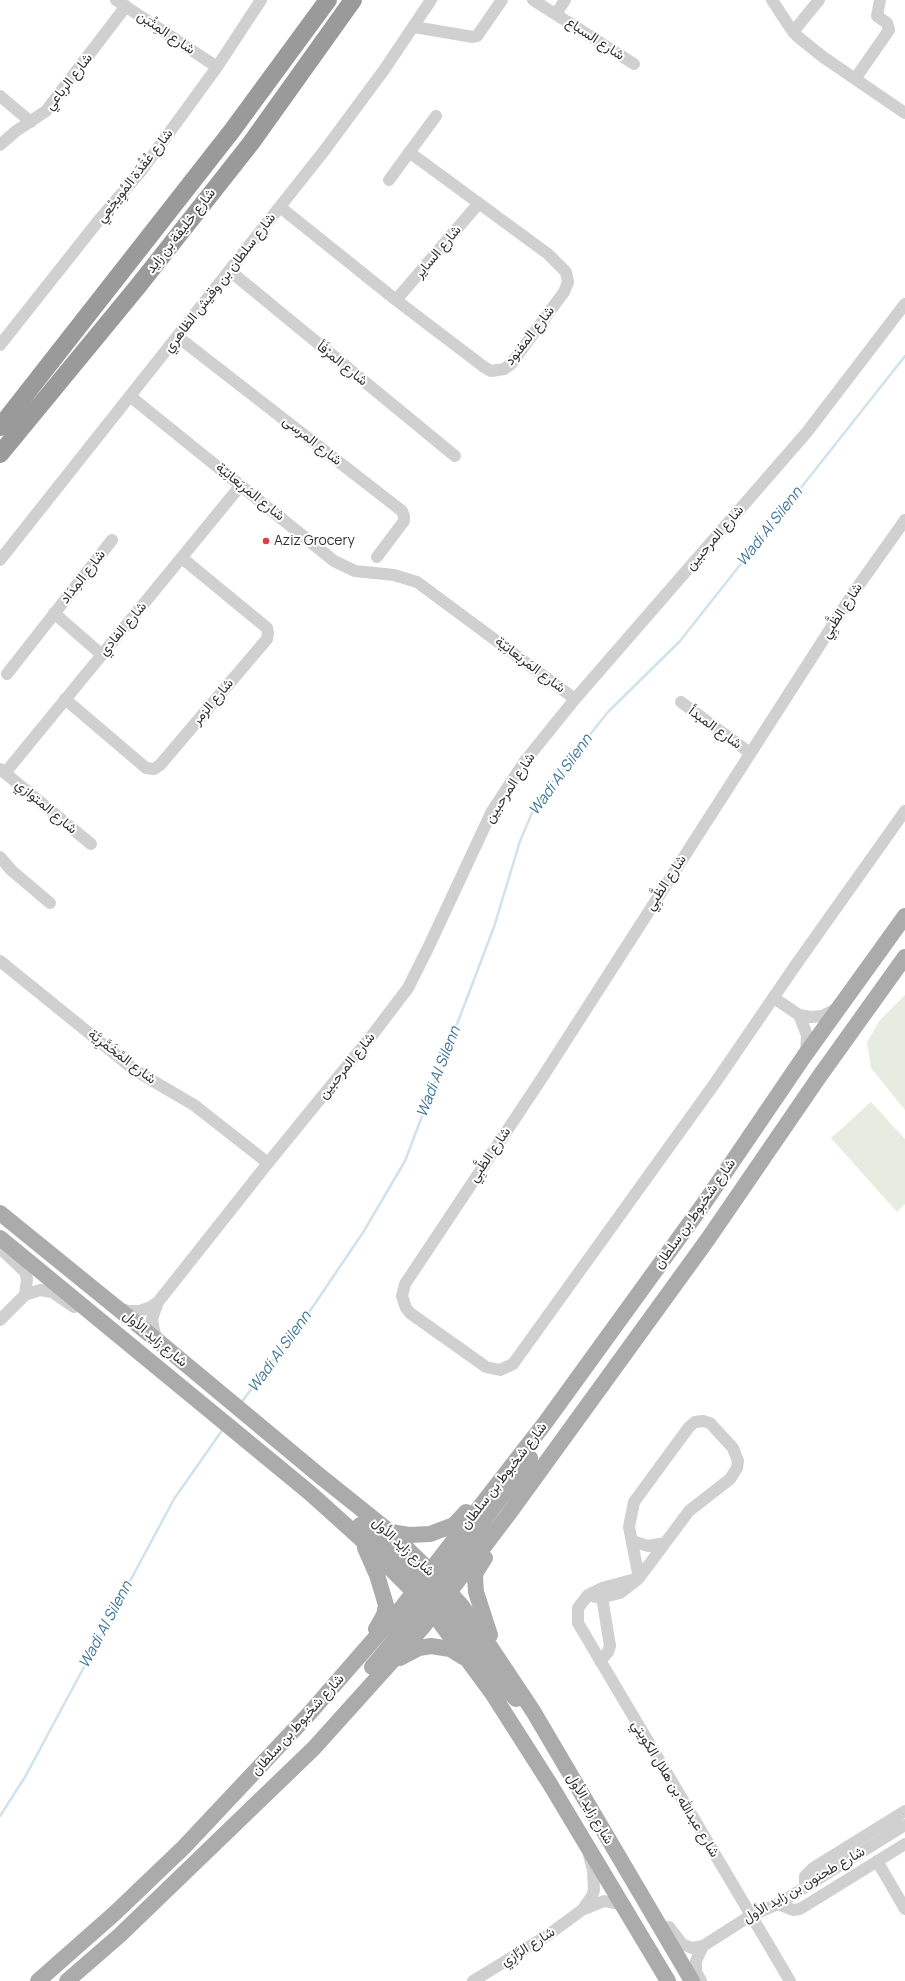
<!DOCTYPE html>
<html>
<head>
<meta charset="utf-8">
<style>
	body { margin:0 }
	canvas { display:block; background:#fff }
</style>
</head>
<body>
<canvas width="905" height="1981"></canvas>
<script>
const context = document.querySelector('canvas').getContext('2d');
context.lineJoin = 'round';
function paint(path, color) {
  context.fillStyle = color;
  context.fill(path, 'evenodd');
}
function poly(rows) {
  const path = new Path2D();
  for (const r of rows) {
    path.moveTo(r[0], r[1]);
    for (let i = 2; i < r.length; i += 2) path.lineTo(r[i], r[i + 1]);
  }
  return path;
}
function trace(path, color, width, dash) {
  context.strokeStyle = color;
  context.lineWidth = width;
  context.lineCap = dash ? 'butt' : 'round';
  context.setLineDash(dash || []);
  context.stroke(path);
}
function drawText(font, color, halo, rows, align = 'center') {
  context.font = font + ' Manrope,Vazirmatn,sans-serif';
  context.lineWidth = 4;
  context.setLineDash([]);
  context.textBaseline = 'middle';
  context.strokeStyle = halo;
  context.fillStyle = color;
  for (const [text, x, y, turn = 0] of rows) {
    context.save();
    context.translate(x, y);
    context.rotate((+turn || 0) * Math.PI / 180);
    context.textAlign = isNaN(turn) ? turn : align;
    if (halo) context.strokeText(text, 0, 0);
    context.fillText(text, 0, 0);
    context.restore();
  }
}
paint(poly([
	[905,995,905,1110,871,1068,867,1042,880,1020],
	[871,1102,905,1139,905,1204,897,1212,831,1138]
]), '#e6ecdf');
trace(poly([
	[241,1403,314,1305,364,1231,405,1161,494,927,520,841,532,813,553,781,608,712,680,641,905,356],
	[0,1816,25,1777,174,1499,223,1429]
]), '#cfe2ee', 2.5);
trace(poly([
	[116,0,217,67],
	[533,0,634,64],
	[772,0,789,26,797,36,823,57,905,113],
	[556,14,565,0],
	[414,27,473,37,477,36,502,0],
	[793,32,819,0],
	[855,79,889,30,887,23,877,16,880,0],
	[0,96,31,122],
	[0,145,16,131,46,111,126,6],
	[389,180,436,116],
	[280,207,396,300,484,367,491,371,504,369,511,364,564,292,568,282,566,272,548,254,409,152],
	[230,271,455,456],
	[396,300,479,203],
	[178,337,402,511,404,516,404,521,377,557],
	[0,345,99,220,142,170,217,67,261,0],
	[131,397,334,561,355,571,394,575,417,582,575,699],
	[905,520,854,592,540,1081,405,1284,402,1296,406,1308,410,1313,486,1367,500,1370,513,1364,715,1083,795,966,905,811],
	[0,560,324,151,384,70,431,0],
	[54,613,102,655],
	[7,674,112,540],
	[65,699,146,768,154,769,160,765,267,639,268,633,267,628,182,558],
	[681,702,750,753],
	[0,769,91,844],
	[5,773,241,485],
	[0,857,11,870,50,903],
	[0,961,136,1071,194,1105,268,1163],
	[774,998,799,1015,811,1017,822,1016,838,1008],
	[799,1015,807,1035,806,1054],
	[0,1248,25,1272,27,1279,25,1295],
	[118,1308,128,1311,140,1311,151,1307,158,1302],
	[0,1320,25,1295,40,1290,52,1292,74,1307],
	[158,1341,154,1331,152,1319,158,1302,268,1163,373,1034,408,988,429,946,492,811,525,761,575,699,807,432,905,304],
	[703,1421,710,1423,733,1448,738,1461,737,1468,730,1479,689,1511,639,1578,629,1527,634,1502,689,1427,695,1422,703,1421],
	[632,1541,648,1546,665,1543],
	[639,1578,602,1588,588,1595,578,1608,578,1623,790,1981],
	[595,1597,604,1597,620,1593,637,1580],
	[600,1661,608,1652,610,1646,602,1597],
	[877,1861,905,1909],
	[805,1887,805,1876,813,1868,905,1811],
	[778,1904,793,1910,800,1909,905,1844],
	[583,1909,592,1896,594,1890,593,1870,589,1855],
	[669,1927,682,1944,692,1948,703,1946,750,1916,778,1904,905,1825],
	[473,1981,548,1935,582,1910,604,1901,623,1905],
	[701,1981,696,1972,696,1961,703,1946]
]), '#d0d0d0', 12);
trace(poly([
	[0,1213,159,1342,320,1476,390,1532,430,1571,461,1605,479,1630,533,1711,692,1981],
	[0,1238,310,1493,360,1538,414,1592,433,1613,492,1693,550,1784,668,1981],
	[360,1525,387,1547,430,1587],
	[391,1532,409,1535,430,1534,454,1525,466,1512],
	[365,1548,377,1575,386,1605,384,1615,376,1629],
	[485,1558,476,1572,475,1577,476,1592,490,1635],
	[434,1590,439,1581,530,1458],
	[433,1597,441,1602,505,1687,516,1699],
	[400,1658,419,1648,431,1646,450,1649,463,1657],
	[372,1667,425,1604,428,1596],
	[38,1981,115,1913,184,1847,308,1715,403,1606,545,1423,705,1202,805,1055,905,916],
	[67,1981,120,1935,314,1748,423,1627,508,1515,708,1239,819,1077,905,957]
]), '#ababab', 16);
trace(poly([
	[0,427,231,132,328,0],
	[0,454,139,285,251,143,353,0]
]), '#9a9a9a', 18);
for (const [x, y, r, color] of [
	[266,541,4,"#e63946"]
]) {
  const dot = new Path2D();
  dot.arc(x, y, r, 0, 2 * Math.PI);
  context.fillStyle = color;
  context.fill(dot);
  trace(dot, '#fff', 1.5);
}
drawText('14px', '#333', '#fff', [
	["شارع المِثْبَن",166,33,34],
	["شارع السباع",595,39,33],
	["شارع الرباعي",69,82,-52],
	["شارع عُقْدَة المُوِيجْعِي",135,176,-52],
	["شارع خليفة بن زايد",181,231,-52],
	["شارع الساير",438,252,-50],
	["شارع سلطان بن وقيش الظاهري",220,283,-52],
	["شارع المفنود",530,336,-52],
	["شارع المرْفَأ",342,364,39],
	["شارع المرسى",312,441,38],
	["شارع المَربَعانِيّة",250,492,39],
	["شارع المرحبين",715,538,-49],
	["شارع المِدَاد",83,577,-52],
	["شارع الظَّبِي",842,611,-57],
	["شارع الفادي",123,629,-50],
	["شارع المَربَعانِيّة",530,665,37],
	["شارع الزمر",213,702,-50],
	["شارع المبدأ",715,728,36],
	["شارع المرحبين",510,788,-57],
	["شارع المتوازي",46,807,40],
	["شارع الظَّبِي",666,883,-57],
	["شارع المْخَمَّرِيَّة",122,1057,37],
	["شارع المرحبين",347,1066,-51],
	["شارع الظَّبِي",490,1155,-56],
	["شارع شخبوط بن سلطان",695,1214,-55],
	["شارع زايد الأول",155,1339,40],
	["شارع شخبوط بن سلطان",504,1476,-52],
	["شارع زايد الأول",403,1547,43],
	["شارع شخبوط بن سلطان",298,1725,-48],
	["شارع عبدالله بن هلال الكويتي",675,1789,59],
	["شارع زايد الأول",590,1809,60],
	["شارع طحنون بن زايد الأول",804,1885,-30],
	["شارع الرَّازِي",528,1947,-32]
]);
drawText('14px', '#333', '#fff', [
	["Aziz Grocery",274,541]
], 'left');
drawText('italic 15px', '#3f7597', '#fff', [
	["Wadi Al Silenn",770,527,-52],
	["Wadi Al Silenn",561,775,-54],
	["Wadi Al Silenn",439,1072,-69],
	["Wadi Al Silenn",280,1352,-54],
	["Wadi Al Silenn",106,1625,-62]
]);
</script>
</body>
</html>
